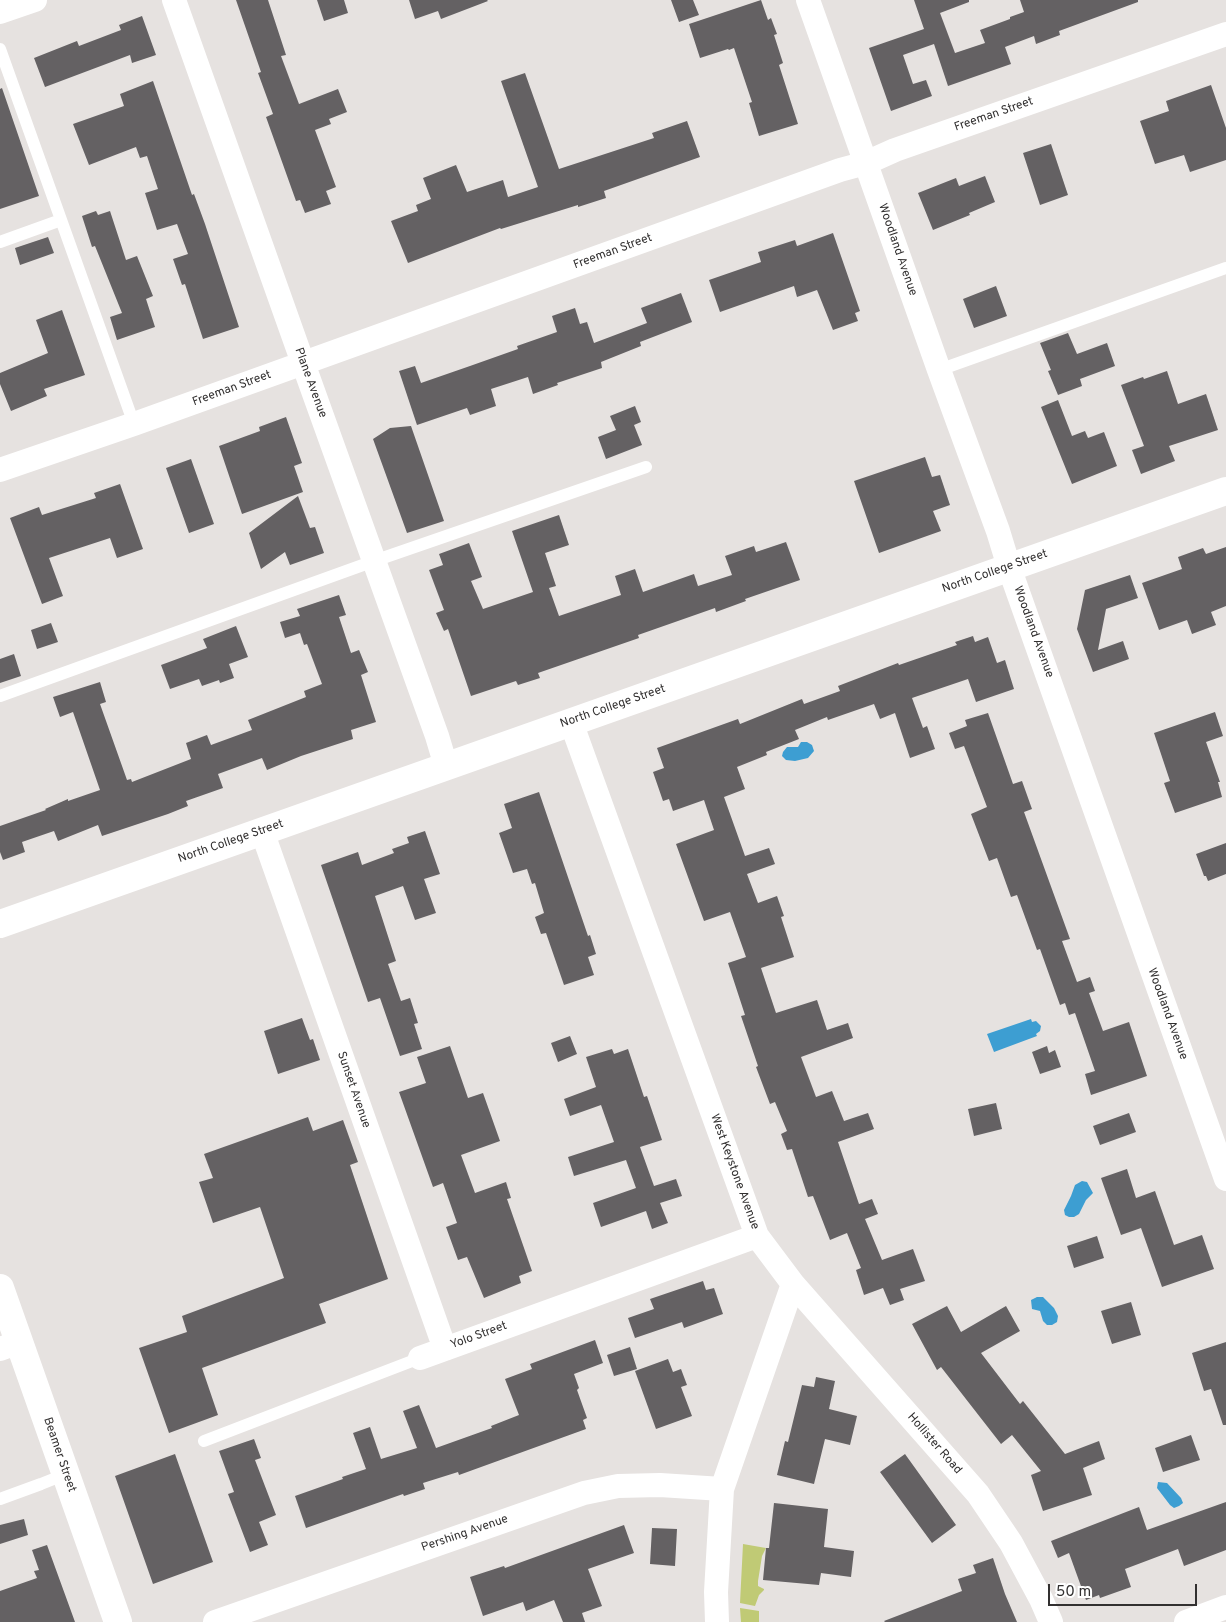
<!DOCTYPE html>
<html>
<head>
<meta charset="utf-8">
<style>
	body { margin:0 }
	#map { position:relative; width:1226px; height:1622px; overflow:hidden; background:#e6e2e0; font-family:Overpass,sans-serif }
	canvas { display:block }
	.scale { position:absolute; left:1048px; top:1584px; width:149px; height:22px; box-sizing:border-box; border:2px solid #323030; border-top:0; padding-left:6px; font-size:15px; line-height:18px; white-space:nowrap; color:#323030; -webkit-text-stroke:4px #fff; paint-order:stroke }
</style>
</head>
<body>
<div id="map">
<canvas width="1226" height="1622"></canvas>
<div class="scale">50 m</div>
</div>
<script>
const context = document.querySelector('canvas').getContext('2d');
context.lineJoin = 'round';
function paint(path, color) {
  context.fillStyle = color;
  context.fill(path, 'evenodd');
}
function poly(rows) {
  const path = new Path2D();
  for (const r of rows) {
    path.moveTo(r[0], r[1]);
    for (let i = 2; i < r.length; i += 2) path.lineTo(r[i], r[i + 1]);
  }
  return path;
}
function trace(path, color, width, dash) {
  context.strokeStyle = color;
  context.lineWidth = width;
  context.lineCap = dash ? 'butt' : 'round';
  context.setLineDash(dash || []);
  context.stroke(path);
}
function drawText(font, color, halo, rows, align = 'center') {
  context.font = font + ' Overpass,sans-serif';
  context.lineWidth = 5;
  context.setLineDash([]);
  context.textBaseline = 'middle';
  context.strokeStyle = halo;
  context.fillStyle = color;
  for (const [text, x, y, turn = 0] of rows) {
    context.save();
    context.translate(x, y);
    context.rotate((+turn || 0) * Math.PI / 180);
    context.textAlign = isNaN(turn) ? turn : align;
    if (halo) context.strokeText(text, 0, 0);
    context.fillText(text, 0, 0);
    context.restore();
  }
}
paint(poly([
	[743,1544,766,1548,762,1556,758,1581,758,1586,764,1589,764,1590,759,1595,755,1606,740,1603],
	[740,1608,759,1611,759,1622,741,1622]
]), '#c0ca75');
paint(poly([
	[801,742,807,742,812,745,814,751,808,758,795,761,786,760,782,756,783,752,787,747,798,747],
	[1031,1019,1032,1022,1036,1021,1041,1026,1040,1031,1036,1034,1037,1036,994,1052,987,1034],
	[1082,1181,1087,1182,1093,1193,1086,1200,1079,1214,1074,1217,1069,1217,1065,1215,1064,1210,1071,1196,1075,1185],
	[1037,1297,1043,1297,1054,1308,1058,1316,1057,1322,1052,1325,1047,1325,1043,1321,1040,1311,1032,1309,1031,1300],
	[1158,1482,1167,1483,1181,1498,1183,1503,1179,1506,1174,1508,1170,1505,1157,1488]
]), '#3d9ed2');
paint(poly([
	[236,0,268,0,286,55,281,56,299,104,338,89,347,112,329,119,331,124,315,130,336,187,326,191,331,204,305,213,300,200,296,201,266,117,273,114,258,73,261,72],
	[317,0,344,0,348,13,324,21],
	[409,0,487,0,488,1,441,19,438,11,415,19],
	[671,0,693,0,699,15,679,22],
	[761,0,768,20,771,18,777,34,774,35,783,63,779,65,798,124,759,136,749,103,752,102,734,48,729,50,728,49,700,58,689,24],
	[914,0,969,0,969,2,940,13,955,53,985,43,980,30,1010,19,1010,17,1024,12,1020,0,1138,0,1138,2,1059,31,1060,35,1036,44,1034,36,1005,47,1011,64,948,86,934,44,903,55,913,84,926,80,932,96,891,111,869,48,924,29],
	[142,16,156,55,132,63,130,55,45,87,34,58,77,41,79,46,121,30,119,25],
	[525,73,559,169,654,138,652,133,687,121,700,157,604,191,606,198,578,207,578,205,501,229,500,228,408,263,391,221,418,211,416,205,431,199,423,178,456,165,467,192,503,180,508,197,538,187,501,81],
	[153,81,192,195,194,194,205,224,239,327,203,339,185,284,182,285,173,259,188,254,177,224,157,230,145,193,158,189,147,156,140,158,136,147,89,165,73,124,124,106,120,94],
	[1211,85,1226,128,1226,160,1190,172,1184,155,1155,164,1140,121,1169,111,1166,101],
	[2,88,39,196,0,209,0,89],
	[1051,144,1068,195,1040,205,1023,153],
	[985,176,995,202,969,213,970,215,933,230,918,193,956,178,959,186],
	[96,211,98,215,110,211,126,260,137,256,153,296,146,299,155,327,117,340,110,317,122,313,95,246,92,247,82,216],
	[833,233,860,311,855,313,858,321,833,330,817,290,797,297,794,286,720,312,709,280,761,262,758,252,795,240,797,246],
	[48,237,54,253,20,265,15,248],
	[996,286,1007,316,974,328,963,299],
	[681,293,692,322,640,342,641,346,601,362,602,368,557,383,558,385,533,394,528,377,491,389,496,406,470,415,467,408,417,425,399,371,415,366,421,383,470,366,518,349,517,346,557,332,552,316,575,308,580,324,587,322,594,343,647,323,641,308],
	[62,310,85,375,44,389,47,396,11,411,0,384,0,373,48,353,36,320],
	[1068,333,1077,354,1107,343,1115,366,1080,379,1082,386,1058,395,1048,371,1051,370,1040,343],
	[1167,371,1178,404,1206,394,1218,430,1169,446,1175,461,1141,474,1132,450,1144,446,1121,385,1143,377,1144,379],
	[1058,400,1072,436,1085,431,1088,438,1104,432,1117,466,1072,484,1041,407],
	[635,406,641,422,634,425,642,445,606,459,598,437,616,430,610,416],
	[286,417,302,463,294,466,303,492,242,514,219,446,260,431,259,427],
	[411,426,444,521,407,533,373,439,390,428],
	[925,457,932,477,940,475,950,505,933,511,941,531,879,553,854,481],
	[191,459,214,524,189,533,166,468],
	[120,484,143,549,117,558,110,538,49,558,63,596,42,604,10,518,39,507,42,515,96,498,94,493],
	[298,496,310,528,315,527,324,553,290,565,285,552,261,569,249,533],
	[559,515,569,545,545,553,556,586,549,588,559,616,621,595,615,576,635,569,643,592,694,574,698,586,732,575,725,556,754,546,756,552,786,542,800,580,745,599,746,601,716,612,715,608,638,635,639,638,538,673,540,678,518,685,516,681,471,696,448,629,444,631,436,613,444,610,429,570,443,565,439,554,469,543,482,577,471,581,483,609,533,592,512,531],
	[1226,547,1226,606,1211,612,1216,625,1192,634,1187,620,1159,630,1142,583,1182,569,1178,557,1203,548,1206,554],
	[1130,575,1138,598,1106,609,1098,650,1123,641,1129,659,1093,672,1077,629,1085,590],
	[339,595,346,615,339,617,351,653,359,650,368,672,361,675,376,722,351,730,353,739,301,756,267,770,262,758,218,774,223,788,186,801,188,806,168,814,102,836,98,825,58,841,54,831,22,842,25,852,3,860,0,852,0,826,46,810,45,809,68,799,68,801,100,790,73,712,60,717,53,697,100,682,106,702,100,704,127,780,131,779,132,782,191,759,186,743,207,735,211,745,252,730,248,720,306,697,304,691,322,684,307,644,304,645,300,633,285,638,280,622,300,616,297,609],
	[51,623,58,642,37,649,31,630],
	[236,626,248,657,229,664,234,678,220,683,219,680,202,686,199,679,170,689,161,665,207,648,203,639],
	[973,636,975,642,988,637,997,663,1005,660,1014,689,976,702,968,679,912,698,923,728,927,726,935,749,910,758,895,713,880,719,874,704,828,720,827,717,795,730,799,739,766,752,767,755,737,767,745,789,724,797,745,856,769,848,775,864,747,874,758,903,777,896,784,916,781,917,794,957,761,968,776,1013,817,1000,827,1030,848,1023,853,1038,801,1057,816,1097,832,1091,844,1121,868,1113,874,1129,838,1142,859,1204,872,1199,878,1214,865,1219,882,1260,913,1249,925,1281,900,1289,904,1300,890,1305,883,1288,864,1295,856,1270,861,1268,847,1233,830,1240,813,1196,808,1197,792,1149,787,1150,781,1134,787,1131,775,1102,770,1104,756,1067,758,1066,741,1016,745,1015,728,963,746,957,730,912,704,921,676,844,714,830,704,800,673,811,669,799,663,801,653,772,664,768,657,748,738,719,740,724,802,699,804,704,840,691,838,686,898,663,899,665,957,645,955,642],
	[14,654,21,676,0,683,0,659],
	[1215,712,1223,736,1206,742,1220,782,1218,782,1222,797,1175,813,1164,783,1170,781,1154,733],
	[988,713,1013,784,1022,781,1032,809,1024,812,1070,939,1062,941,1077,982,1090,977,1095,991,1089,993,1103,1031,1129,1022,1147,1076,1091,1095,1085,1074,1095,1071,1075,1013,1069,1015,1065,1003,1060,1005,1040,949,1037,950,1017,895,1011,897,997,858,989,861,971,814,987,807,964,746,955,749,949,733,967,726,965,720],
	[539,792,588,936,590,935,596,954,588,957,594,975,564,985,546,933,541,934,535,917,544,913,535,883,532,884,527,869,513,873,499,833,512,828,504,804],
	[425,831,440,874,424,879,436,913,415,920,403,886,375,896,396,961,388,964,401,1001,410,998,418,1023,414,1024,422,1049,400,1056,380,998,368,1002,321,865,358,852,362,865,394,853,392,849,409,843,407,837],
	[1226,843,1226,874,1208,881,1206,876,1204,876,1196,854],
	[302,1018,310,1040,313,1039,320,1060,278,1074,264,1031],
	[570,1036,577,1054,558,1062,551,1043],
	[450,1046,468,1098,483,1093,500,1141,461,1155,475,1193,506,1182,511,1198,507,1199,532,1271,519,1276,521,1283,484,1298,467,1257,458,1260,446,1227,457,1223,443,1183,433,1187,399,1092,426,1083,417,1057],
	[1047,1046,1049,1053,1055,1050,1061,1067,1040,1074,1032,1052],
	[612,1049,614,1054,628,1049,644,1097,647,1096,662,1140,640,1147,654,1186,676,1179,682,1196,660,1203,668,1223,652,1229,646,1211,601,1227,593,1203,636,1188,626,1160,574,1176,568,1157,614,1142,601,1105,570,1116,564,1099,596,1087,586,1057],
	[996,1103,1002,1129,974,1136,968,1109],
	[1129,1113,1136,1132,1100,1145,1093,1126],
	[308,1117,313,1131,343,1120,358,1162,350,1165,388,1279,319,1304,326,1323,202,1368,218,1415,169,1433,139,1348,187,1332,182,1316,284,1278,260,1207,213,1223,199,1182,213,1178,204,1154],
	[1127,1169,1136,1198,1155,1191,1174,1245,1202,1235,1214,1269,1162,1287,1141,1228,1121,1235,1101,1178],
	[1097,1236,1104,1258,1074,1268,1067,1246],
	[703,1281,706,1290,714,1288,723,1314,684,1328,682,1322,635,1338,628,1318,654,1309,650,1299],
	[1131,1302,1141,1335,1112,1344,1101,1311],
	[947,1306,961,1332,1006,1306,1020,1331,981,1353,1020,1404,1023,1401,1065,1454,1099,1441,1105,1459,1083,1468,1092,1495,1043,1511,1031,1475,1041,1471,1012,1435,1001,1444,941,1367,937,1370,912,1324],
	[595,1340,603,1363,574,1374,579,1388,577,1390,587,1418,583,1420,586,1429,459,1475,458,1472,423,1483,425,1489,404,1496,403,1494,306,1528,295,1496,343,1479,342,1477,366,1469,353,1433,370,1427,381,1459,417,1448,403,1411,419,1405,436,1448,492,1428,491,1426,519,1415,505,1379,532,1369,530,1364],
	[1226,1342,1226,1425,1223,1425,1211,1389,1204,1391,1192,1353],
	[630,1347,637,1369,614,1376,607,1355],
	[668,1359,673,1372,681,1369,687,1385,681,1387,692,1416,656,1429,635,1371],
	[816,1377,835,1381,829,1409,857,1416,850,1445,825,1439,814,1484,777,1475,785,1441,788,1442,802,1385,814,1387],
	[1191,1435,1200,1460,1163,1472,1155,1448],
	[254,1439,261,1458,255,1460,276,1515,259,1522,268,1545,250,1552,228,1494,234,1492,219,1451],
	[175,1454,213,1562,153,1584,115,1476],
	[905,1454,956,1525,932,1543,880,1472],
	[1226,1502,1226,1550,1184,1566,1178,1549,1125,1569,1131,1587,1100,1598,1099,1595,1086,1600,1069,1553,1058,1558,1051,1541,1139,1507,1147,1530],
	[774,1503,828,1509,824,1547,854,1551,851,1577,821,1573,819,1585,763,1580,766,1548,769,1548],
	[24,1519,28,1535,0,1544,0,1525],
	[624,1525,634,1553,588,1569,602,1606,582,1613,585,1622,563,1622,554,1600,526,1611,523,1602,483,1616,470,1577,504,1566,505,1568],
	[652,1528,677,1529,675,1566,650,1564],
	[47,1545,75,1622,0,1622,0,1591,37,1578,34,1571,39,1570,32,1550],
	[993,1558,1005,1594,1017,1622,885,1622,884,1621,962,1591,958,1579,976,1573,973,1565]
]), '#646163');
trace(poly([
	[0,49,134,424],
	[0,242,61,220],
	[939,370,1226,268],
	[0,696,374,561,646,467],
	[204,1441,420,1358],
	[0,1499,41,1484,66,1474]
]), '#fff', 12);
trace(poly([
	[174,0,303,363,437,736,446,766],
	[808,0,939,370,998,531,1009,567,1226,1179],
	[0,12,35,0],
	[0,470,134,424,840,170,866,163,895,150,1226,34],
	[571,722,757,1236,793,1284,722,1489,716,1592,717,1622],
	[262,831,445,1349],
	[793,1284,978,1494,1011,1543,1041,1599,1051,1622],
	[0,1349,19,1342],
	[420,1358,757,1236],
	[215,1622,584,1493,618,1486,660,1485,722,1489],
	[1186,1622,1226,1607]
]), '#fff', 24);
trace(poly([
	[0,924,1226,491],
	[0,1288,118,1622]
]), '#fff', 28);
drawText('12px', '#323030', '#fff', [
	["Freeman Street",994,115,-19],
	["Woodland Avenue",897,250,71],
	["Freeman Street",613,252,-20],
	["Plane Avenue",310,383,70],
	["Freeman Street",232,389,-20],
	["North College Street",995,572,-19],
	["Woodland Avenue",1033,632,70],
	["North College Street",613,707,-19],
	["North College Street",231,842,-19],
	["Woodland Avenue",1167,1014,70],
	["Sunset Avenue",353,1090,71],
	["West Keystone Avenue",734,1172,70],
	["Yolo Street",479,1336,-20],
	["Hollister Road",934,1444,49],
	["Beamer Street",59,1455,71],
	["Pershing Avenue",465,1534,-19]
]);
</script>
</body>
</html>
